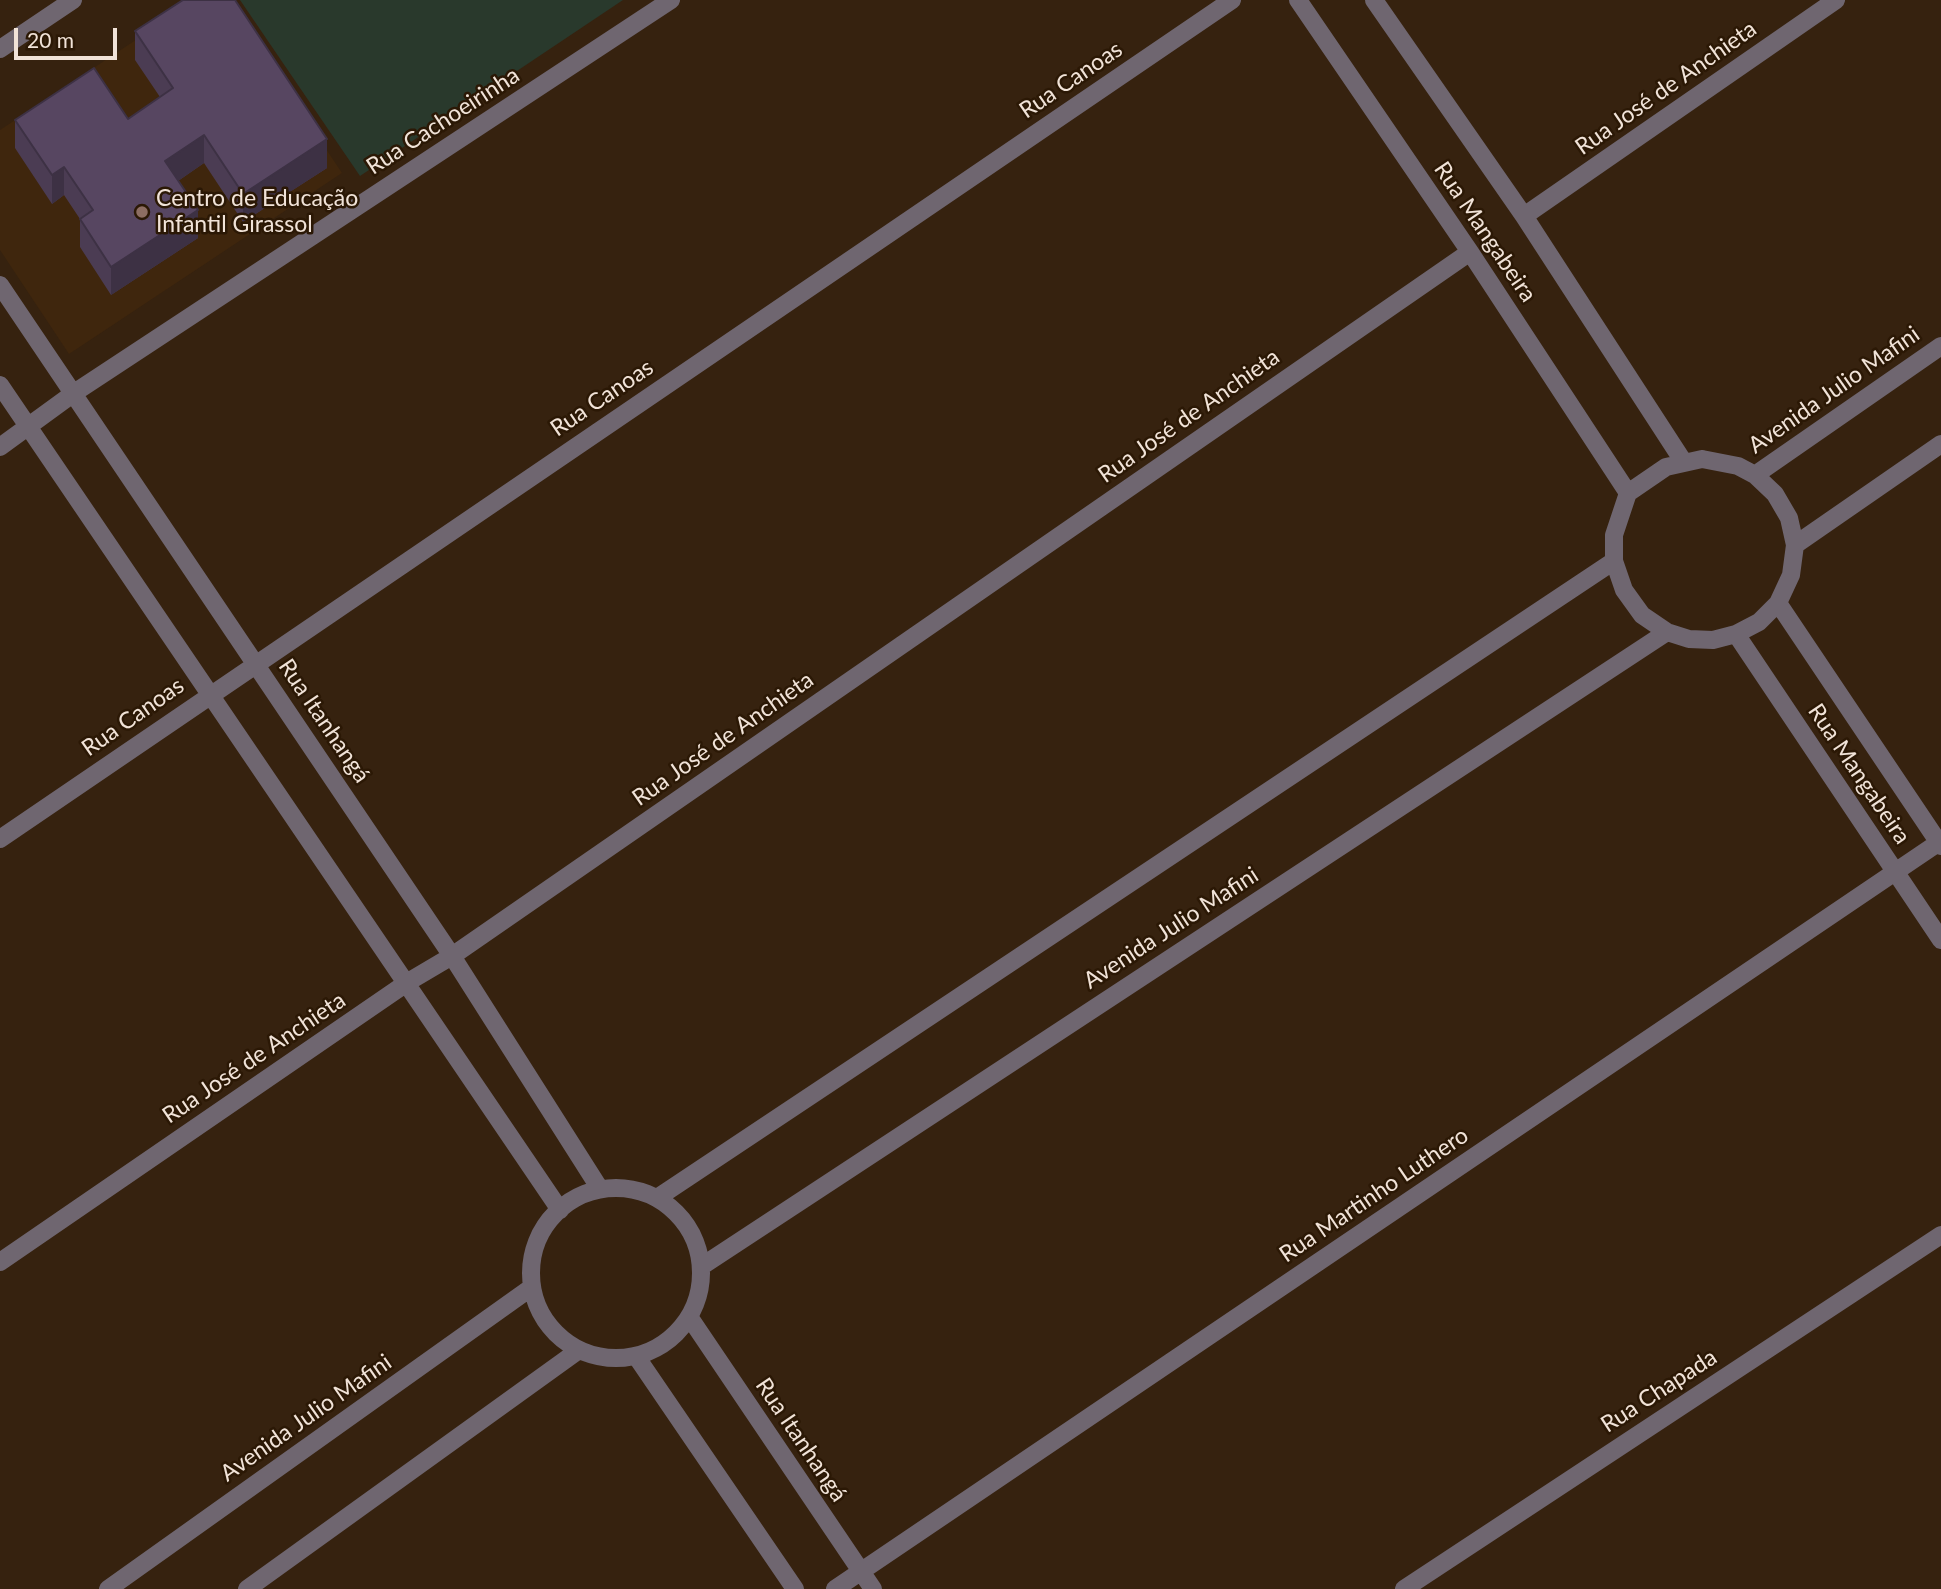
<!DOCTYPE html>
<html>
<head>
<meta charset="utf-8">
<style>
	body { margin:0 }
	#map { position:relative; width:1941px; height:1589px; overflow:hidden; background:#36220f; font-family:Lato,sans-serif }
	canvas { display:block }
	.scale { position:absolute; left:14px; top:28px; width:103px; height:32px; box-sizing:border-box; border:4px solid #f1e3d8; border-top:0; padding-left:9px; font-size:21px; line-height:24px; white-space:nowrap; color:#f1e3d8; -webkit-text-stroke:5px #2b1805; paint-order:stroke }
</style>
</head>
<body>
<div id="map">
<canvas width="1941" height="1589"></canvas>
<div class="scale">20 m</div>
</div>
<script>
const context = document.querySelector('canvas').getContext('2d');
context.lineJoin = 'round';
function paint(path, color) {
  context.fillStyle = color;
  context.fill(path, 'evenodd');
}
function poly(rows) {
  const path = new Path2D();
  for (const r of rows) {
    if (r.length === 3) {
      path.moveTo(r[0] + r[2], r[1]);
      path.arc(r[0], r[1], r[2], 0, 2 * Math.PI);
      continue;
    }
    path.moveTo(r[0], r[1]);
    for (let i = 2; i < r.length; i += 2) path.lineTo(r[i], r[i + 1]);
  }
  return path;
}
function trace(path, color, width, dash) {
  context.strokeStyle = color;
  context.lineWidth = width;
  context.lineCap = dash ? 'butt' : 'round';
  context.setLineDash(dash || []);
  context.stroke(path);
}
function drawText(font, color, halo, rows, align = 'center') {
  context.font = font + ' Lato,sans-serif';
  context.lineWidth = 5;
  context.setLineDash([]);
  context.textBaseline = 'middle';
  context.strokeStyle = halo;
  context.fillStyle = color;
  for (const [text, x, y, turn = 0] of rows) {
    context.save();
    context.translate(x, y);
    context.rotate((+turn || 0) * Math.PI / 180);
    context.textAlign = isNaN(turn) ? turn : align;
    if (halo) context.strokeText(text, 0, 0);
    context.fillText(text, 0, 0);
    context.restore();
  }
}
paint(poly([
	[196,0,227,0,342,173,69,354,0,250,0,130]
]), '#3f260d');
paint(poly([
	[240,0,623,0,360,176]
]), '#29392c');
trace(poly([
	[1298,0,1470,252,1628,493],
	[1374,0,1524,216,1683,461],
	[0,49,73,0],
	[1524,216,1836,0],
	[0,285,452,956,600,1189],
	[0,385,560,1210],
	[0,447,74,393,671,0],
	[1702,459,1738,466,1755,475,1775,494,1789,518,1795,545,1791,575,1778,603,1759,622,1736,634,1713,640,1689,639,1667,632,1642,615,1624,590,1614,561,1614,535,1628,493,1666,467,1702,459],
	[1755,475,1941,346],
	[1795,545,1941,444],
	[1778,603,1941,846],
	[1736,634,1941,940],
	[0,839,1232,0],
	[616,1273,85],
	[657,1198,1614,561],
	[0,1262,408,982,452,956,1470,252],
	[702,1266,1667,632],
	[690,1318,873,1589],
	[636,1356,795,1589],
	[108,1589,532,1287],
	[247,1589,579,1350],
	[835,1589,1941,841],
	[1404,1589,1941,1235]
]), '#6f6670', 18);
paint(poly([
	[135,31,327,168,243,222,204,163,178,181,198,238,111,295,80,247,80,219,64,195,52,204,15,148,15,120,128,119,160,97,135,60]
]), '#4b3c53');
paint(poly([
	[204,135,204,163,165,190,165,161],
	[327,139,327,168,243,222,243,194],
	[64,167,64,195,52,204,52,175],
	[198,210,198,238,111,295,111,267]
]), '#3d3144');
const building = poly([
	[183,0,235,0,327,139,243,194,204,135,165,161,198,210,111,267,80,219,93,210,64,167,52,175,15,120,94,68,128,119,173,88,135,31,183,0]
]);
paint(building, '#574661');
trace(building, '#3d3144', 2);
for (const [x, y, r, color] of [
	[142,212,7,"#8d6e63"]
]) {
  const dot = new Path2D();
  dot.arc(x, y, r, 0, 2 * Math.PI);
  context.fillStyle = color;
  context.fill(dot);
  trace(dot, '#2b1805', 2.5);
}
drawText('23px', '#f1e3d8', '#2b1805', [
	["Rua Canoas",1071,80,-34],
	["Rua José de Anchieta",1666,88,-35],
	["Rua Cachoeirinha",443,121,-33],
	["Rua Mangabeira",1485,232,56],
	["Avenida Julio Mafini",1834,390,-35],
	["Rua Canoas",602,398,-34],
	["Rua José de Anchieta",1189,416,-35],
	["Rua Canoas",133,717,-35],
	["Rua Itanhangá",324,721,56],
	["Rua José de Anchieta",723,739,-35],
	["Rua Mangabeira",1859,774,56],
	["Avenida Julio Mafini",1171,928,-33],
	["Rua José de Anchieta",254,1058,-34],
	["Rua Martinho Luthero",1374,1195,-34],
	["Rua Chapada",1659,1391,-33],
	["Avenida Julio Mafini",306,1418,-35],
	["Rua Itanhangá",801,1440,56]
]);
drawText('23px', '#f1e3d8', '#2b1805', [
	["Centro de Educação",156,199],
	["Infantil Girassol",156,225]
], 'left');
</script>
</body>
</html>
